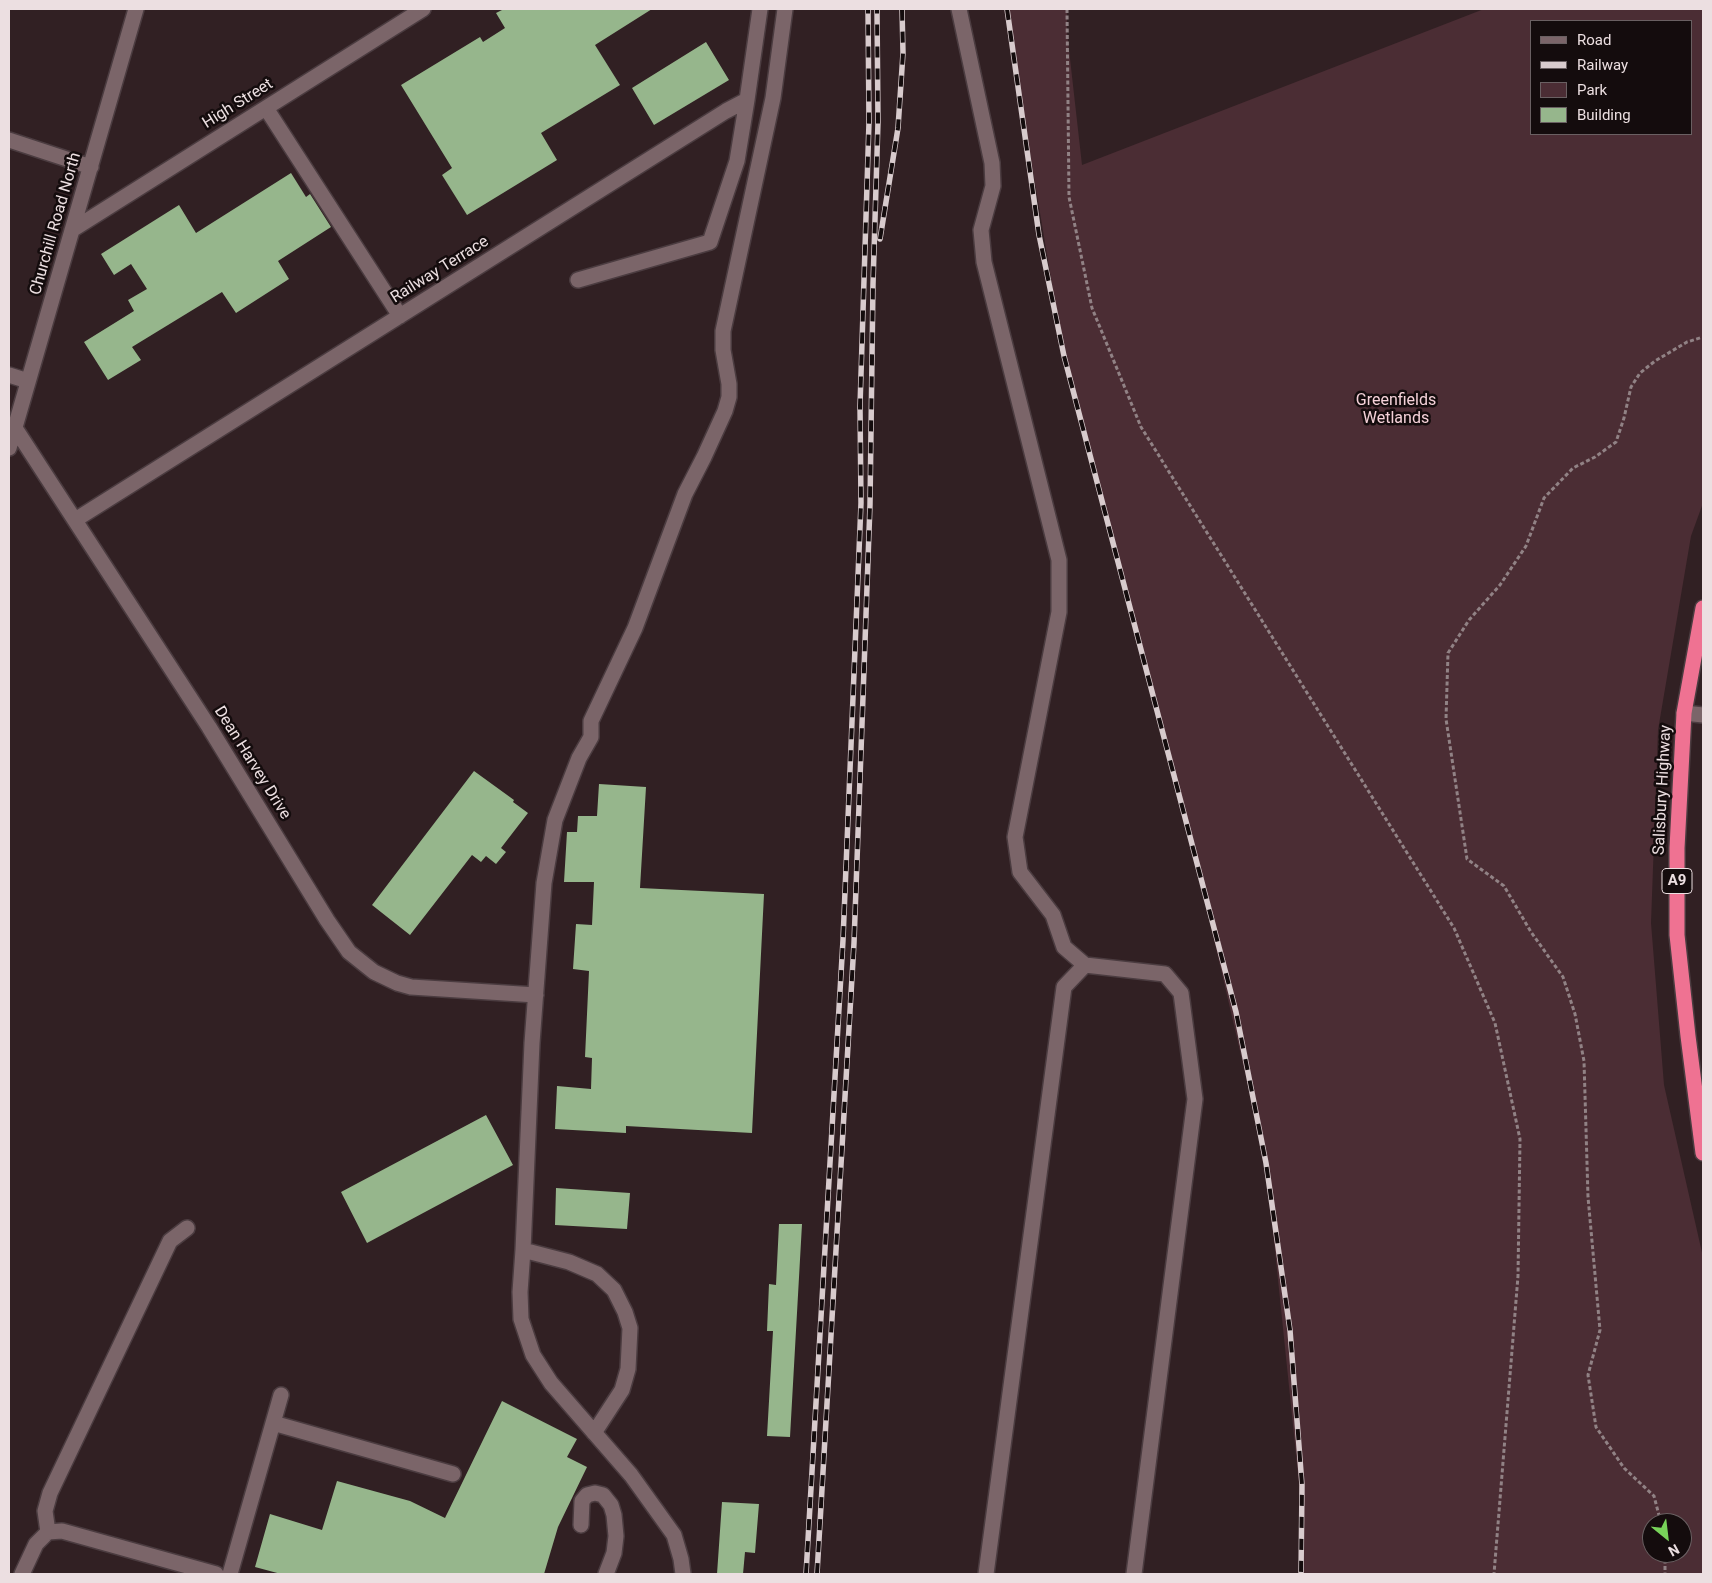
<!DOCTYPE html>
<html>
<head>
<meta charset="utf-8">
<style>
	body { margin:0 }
	#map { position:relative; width:1712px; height:1583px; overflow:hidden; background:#312023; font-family:Roboto,sans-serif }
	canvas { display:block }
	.frame { position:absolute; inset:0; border:10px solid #ecdfe1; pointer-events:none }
	.legend { position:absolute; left:1530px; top:20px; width:162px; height:115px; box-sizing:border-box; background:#140c0d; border:1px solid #6a6062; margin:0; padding:6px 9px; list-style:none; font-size:15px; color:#ecdfe1 }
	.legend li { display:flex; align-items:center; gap:10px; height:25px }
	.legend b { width:25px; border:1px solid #6a6062 }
	.north { position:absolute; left:1642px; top:1513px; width:50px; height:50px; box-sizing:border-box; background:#140c0d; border:1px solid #6a6062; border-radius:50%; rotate:151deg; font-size:14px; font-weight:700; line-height:20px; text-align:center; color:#ecdfe1 }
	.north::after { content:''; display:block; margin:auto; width:18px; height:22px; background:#77d259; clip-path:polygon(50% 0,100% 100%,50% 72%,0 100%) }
</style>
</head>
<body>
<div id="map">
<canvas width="1712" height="1583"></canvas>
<div class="frame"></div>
<ul class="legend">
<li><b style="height:6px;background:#7b6569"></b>Road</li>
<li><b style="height:6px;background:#d8cbcd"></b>Railway</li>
<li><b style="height:14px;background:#4b2d34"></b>Park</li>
<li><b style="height:14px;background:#96b68c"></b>Building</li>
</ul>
<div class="north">N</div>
</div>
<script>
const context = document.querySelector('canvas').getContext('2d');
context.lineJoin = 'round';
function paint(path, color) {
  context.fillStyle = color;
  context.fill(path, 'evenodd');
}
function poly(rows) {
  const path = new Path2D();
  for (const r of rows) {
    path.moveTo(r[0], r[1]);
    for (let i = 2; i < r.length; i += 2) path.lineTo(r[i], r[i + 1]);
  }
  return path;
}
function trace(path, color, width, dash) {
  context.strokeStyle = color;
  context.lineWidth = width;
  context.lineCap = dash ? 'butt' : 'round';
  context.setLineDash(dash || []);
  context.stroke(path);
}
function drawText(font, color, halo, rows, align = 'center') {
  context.font = font + ' Roboto,sans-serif';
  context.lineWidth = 5;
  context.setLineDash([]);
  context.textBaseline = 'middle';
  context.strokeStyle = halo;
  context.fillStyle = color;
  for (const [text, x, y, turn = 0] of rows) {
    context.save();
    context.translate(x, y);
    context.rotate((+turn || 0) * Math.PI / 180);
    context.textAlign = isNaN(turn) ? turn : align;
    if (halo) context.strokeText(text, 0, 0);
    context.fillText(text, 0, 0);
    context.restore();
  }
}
paint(poly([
	[1007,9,1067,9,1067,32,1082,165,1484,9,1703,9,1703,503,1691,536,1658,730,1651,923,1664,1085,1703,1257,1703,1574,1301,1574,1301,1503,1266,1163,1190,836,1064,356,1012,46],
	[1691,21,1691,134,1531,134,1531,21],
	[1652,1523,1682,1523,1682,1553,1652,1553]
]), '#4b2d34');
paint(poly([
	[504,9,652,9,595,45,620,85,541,133,557,160,467,215,442,175,452,168,401,85,480,37,483,42,505,28,496,13],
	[706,42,729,80,654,125,632,88],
	[291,173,306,197,310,194,331,227,278,261,289,279,236,313,222,292,132,347,141,360,108,380,84,342,134,311,128,300,147,289,131,264,114,275,101,254,179,205,196,233],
	[474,771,514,800,513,802,528,813,501,848,506,852,496,864,486,856,481,862,472,855,410,935,372,905],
	[599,784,646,787,640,888,764,894,752,1133,626,1126,626,1133,555,1129,557,1086,591,1089,592,1058,585,1057,589,971,573,969,576,924,592,925,594,882,564,882,567,832,577,832,578,816,597,816],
	[486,1115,513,1165,367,1243,341,1192],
	[556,1188,630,1193,627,1229,555,1225],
	[779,1224,802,1224,790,1437,767,1436,773,1331,767,1331,769,1284,776,1285],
	[502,1401,577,1439,567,1457,587,1467,558,1527,544,1574,281,1574,255,1567,270,1514,322,1530,337,1481,410,1501,445,1518],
	[722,1502,759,1504,755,1553,745,1552,743,1574,717,1574]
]), '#96b68c');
const minor = poly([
	[959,9,992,163,993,186,981,230,984,262,1059,560,1059,612,1015,837,1020,872,1053,915,1064,947,1085,965],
	[266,108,400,316],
	[9,140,91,167],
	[72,230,423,9],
	[578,280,710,242,737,161,747,100],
	[9,375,28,381],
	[15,428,209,727,327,920,349,952,374,972,397,983,411,987,536,995],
	[9,448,136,9],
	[75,520,726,111,747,100,760,9],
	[1684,713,1703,715],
	[523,1250,569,1262,597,1274,614,1290,625,1312,630,1328,628,1369,622,1390,594,1433],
	[273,1423,453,1474],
	[581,1525,582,1501,587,1495,595,1493,603,1495,611,1505,614,1515,616,1536,614,1553,606,1574],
	[48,1532,45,1511,50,1493,170,1241,187,1228],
	[22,1574,36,1544,48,1532,62,1531,216,1574],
	[230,1574,281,1395],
	[683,1574,681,1559,674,1535,631,1475,551,1383,533,1355,521,1319,520,1292,523,1250,532,1043,544,883,555,820,579,758,591,737,591,721,635,628,685,494,704,457,725,411,729,397,729,384,723,350,723,331,773,98,785,9],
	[986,1574,1064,987,1085,965,1165,974,1181,993,1195,1099,1134,1574]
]);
const highway = poly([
	[1703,608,1684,713,1677,848,1677,935,1688,1036,1703,1153]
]);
trace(minor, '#4b3c40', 18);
trace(highway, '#4b3c40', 18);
trace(poly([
	[1067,9,1069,197,1092,308,1141,427,1454,928,1495,1023,1520,1139,1518,1276,1494,1574],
	[1661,1523,1654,1496,1624,1468,1596,1427,1588,1375,1600,1330,1588,1197,1584,1061,1575,1014,1563,977,1531,932,1504,886,1467,859,1446,719,1448,653,1469,620,1500,585,1526,546,1544,498,1573,468,1595,457,1616,442,1624,418,1631,387,1640,373,1655,361,1687,342,1703,337],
	[1665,1553,1665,1574]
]), '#918285', 3, [4, 2.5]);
trace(minor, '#7b6569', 15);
trace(highway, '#ef7292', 15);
const rail = poly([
	[1007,9,1039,235,1064,356,1236,1012,1266,1163,1290,1330,1302,1485,1301,1574],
	[880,239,898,128,903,53,902,9],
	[806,1574,843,940,861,503,860,406,869,122,868,9],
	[817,1574,854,943,870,505,873,284,878,122,877,9]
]);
trace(rail, '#d8cbcd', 5.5);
trace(rail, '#140c0d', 4, [11]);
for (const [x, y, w] of [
	[1677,881,30]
]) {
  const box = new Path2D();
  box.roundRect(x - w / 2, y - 12.5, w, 25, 4);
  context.fillStyle = '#140c0d';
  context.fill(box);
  trace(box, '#ecdfe1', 1);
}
drawText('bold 15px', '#ecdfe1', null, [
	["A9",1677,881]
]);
drawText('16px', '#ecdfe1', '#140c0d', [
	["High Street",238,104,-32],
	["Churchill Road North",56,224,-74],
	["Railway Terrace",440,270,-32],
	["Dean Harvey Drive",252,763,58],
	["Salisbury Highway",1663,790,-87]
]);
drawText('16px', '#f5d2d9', '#140c0d', [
	["Greenfields",1396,401],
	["Wetlands",1396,419]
]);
</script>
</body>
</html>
